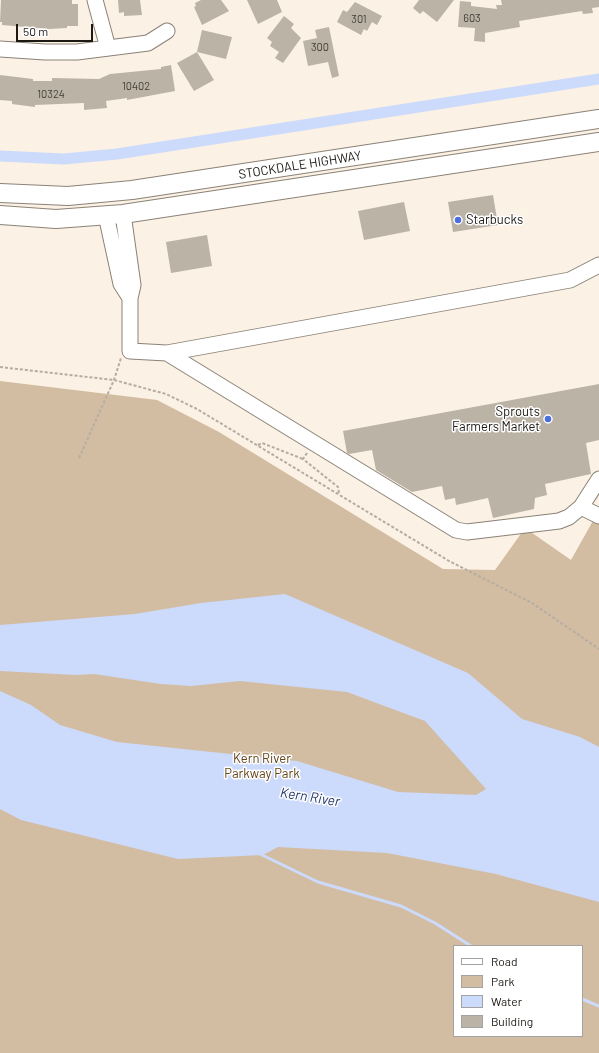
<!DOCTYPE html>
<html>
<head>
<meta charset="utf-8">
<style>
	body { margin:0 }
	#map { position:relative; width:599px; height:1053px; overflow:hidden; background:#fbf1e4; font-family:Barlow,sans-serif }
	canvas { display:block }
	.legend { position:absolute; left:453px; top:945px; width:130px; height:92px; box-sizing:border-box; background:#fff; border:1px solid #a4a3a1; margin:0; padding:5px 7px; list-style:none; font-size:12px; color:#1c1914 }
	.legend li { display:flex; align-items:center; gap:8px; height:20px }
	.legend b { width:20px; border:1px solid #a4a3a1 }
	.scale { position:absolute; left:16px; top:24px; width:77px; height:18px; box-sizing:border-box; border:2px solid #1c1914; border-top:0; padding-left:5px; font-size:12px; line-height:14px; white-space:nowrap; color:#1c1914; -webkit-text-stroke:3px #fff; paint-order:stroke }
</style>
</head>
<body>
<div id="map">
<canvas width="599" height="1053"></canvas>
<ul class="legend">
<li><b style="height:5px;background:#fff"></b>Road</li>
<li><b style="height:11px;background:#d3bda2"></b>Park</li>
<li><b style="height:11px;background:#ccdafc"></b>Water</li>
<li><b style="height:11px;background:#bcb3a7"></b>Building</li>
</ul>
<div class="scale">50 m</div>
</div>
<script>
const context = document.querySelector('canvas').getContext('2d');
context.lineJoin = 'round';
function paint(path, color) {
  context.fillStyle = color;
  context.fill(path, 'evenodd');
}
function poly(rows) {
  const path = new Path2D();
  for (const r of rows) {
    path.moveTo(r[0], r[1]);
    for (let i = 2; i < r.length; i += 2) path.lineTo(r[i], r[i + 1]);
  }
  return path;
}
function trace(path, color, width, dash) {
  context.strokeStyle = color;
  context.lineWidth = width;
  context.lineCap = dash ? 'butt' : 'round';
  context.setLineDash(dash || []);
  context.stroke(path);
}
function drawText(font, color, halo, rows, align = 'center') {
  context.font = font + ' Barlow,sans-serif';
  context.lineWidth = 3;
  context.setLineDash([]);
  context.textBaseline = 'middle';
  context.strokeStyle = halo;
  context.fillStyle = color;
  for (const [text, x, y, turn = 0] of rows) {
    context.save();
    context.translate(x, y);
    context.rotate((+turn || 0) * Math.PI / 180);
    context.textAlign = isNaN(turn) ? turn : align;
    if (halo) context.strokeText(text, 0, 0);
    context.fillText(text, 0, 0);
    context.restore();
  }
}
paint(poly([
	[0,381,157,400,219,432,443,569,495,570,525,528,571,560,599,510,599,1053,0,1053],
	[454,946,582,946,582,1036,454,1036]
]), '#d3bda2');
paint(poly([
	[285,594,468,673,522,719,580,737,599,747,599,902,496,874,387,853,278,847,263,855,178,859,21,820,0,809,0,691,31,705,60,725,117,742,297,761,398,792,476,795,486,789,425,721,347,692,240,681,191,686,161,684,94,674,76,675,0,671,0,625,135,614,201,603]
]), '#ccdafc');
trace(poly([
	[260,854,318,882,401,906,435,923,471,946],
	[582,999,599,1006]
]), '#ccdafc', 3);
trace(poly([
	[0,156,64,159,117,154,599,79]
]), '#ccdafc', 11);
paint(poly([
	[1,0,72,0,72,4,78,4,78,26,67,26,67,28,49,29,2,25,2,22,0,22],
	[118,0,140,0,142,15,124,16,124,12,119,13],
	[201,0,221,0,229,11,202,25,194,7,196,6,195,3],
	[247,0,277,0,282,12,258,24],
	[419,0,454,0,437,22,423,11,420,14,413,8],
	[501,0,599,0,599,7,592,8,593,13,583,14,582,11,519,21,520,27,485,33,485,42,474,41,475,28,458,27,460,1,471,2,471,6,497,9,496,5,502,5],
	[355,2,382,16,377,25,372,22,367,31,364,29,361,35,337,22,343,10,347,12],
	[284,16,294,24,291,28,301,38,283,63,275,58,279,52,270,46,272,42,267,38],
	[329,27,339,76,332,78,328,62,308,66,303,41,317,38,315,30],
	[202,30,232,37,226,59,197,52],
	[197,52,214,80,194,91,177,63],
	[171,65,175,91,127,100,127,98,106,101,107,108,84,110,84,103,35,105,35,107,12,104,12,101,0,100,0,75,33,79,33,81,52,81,52,78,99,79,110,74,161,69,161,67],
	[493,195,498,225,453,232,448,202],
	[404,202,410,231,364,240,358,211],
	[207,235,212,266,171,273,166,242],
	[599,384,599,440,586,443,591,474,545,484,547,495,535,498,534,509,493,518,488,498,456,505,455,498,445,500,442,486,412,492,376,470,372,450,349,454,347,453,343,431]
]), '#bcb3a7');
const minor = poly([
	[95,0,108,48],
	[0,49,45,52,77,52,148,43,167,31],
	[123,214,133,285,130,298,130,351,167,353,570,280,599,265],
	[106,215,121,284,130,298],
	[167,353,456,530,467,532,559,521,569,517,581,507,599,479],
	[581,507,599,516]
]);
const major = poly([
	[0,193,68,196,132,190,599,119],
	[0,215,56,219,123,214,599,142]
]);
trace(minor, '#8b8277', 17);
trace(major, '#8b8277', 20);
trace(poly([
	[0,367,114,380,166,394,197,409,449,561,532,603,599,649],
	[258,445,262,443,303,459],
	[307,453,303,459,338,487,339,493],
	[79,458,114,380,121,358]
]), '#b5ada3', 2, [3, 2]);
trace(minor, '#fff', 15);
trace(major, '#fff', 18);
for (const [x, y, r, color] of [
	[458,220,4,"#4b6ee1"],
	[548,419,4,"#4b6ee1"]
]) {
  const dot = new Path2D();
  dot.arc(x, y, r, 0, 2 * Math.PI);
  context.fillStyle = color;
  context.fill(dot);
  trace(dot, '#fff', 1.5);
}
drawText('11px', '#444039', null, [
	["603",472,18],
	["301",359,19],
	["300",320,47],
	["10402",136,86],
	["10324",51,94]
]);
drawText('13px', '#1c1914', '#fff', [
	["STOCKDALE HIGHWAY",300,165,-9]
]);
drawText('13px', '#1c1914', '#fff', [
	["Starbucks",466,220],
	["Sprouts",540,412,"right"],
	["Farmers Market",540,427,"right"]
], 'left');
drawText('13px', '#644518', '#fff', [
	["Kern River",262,759],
	["Parkway Park",262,774]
]);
drawText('italic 14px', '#27386b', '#fff', [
	["Kern River",310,797,9]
]);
</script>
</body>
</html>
